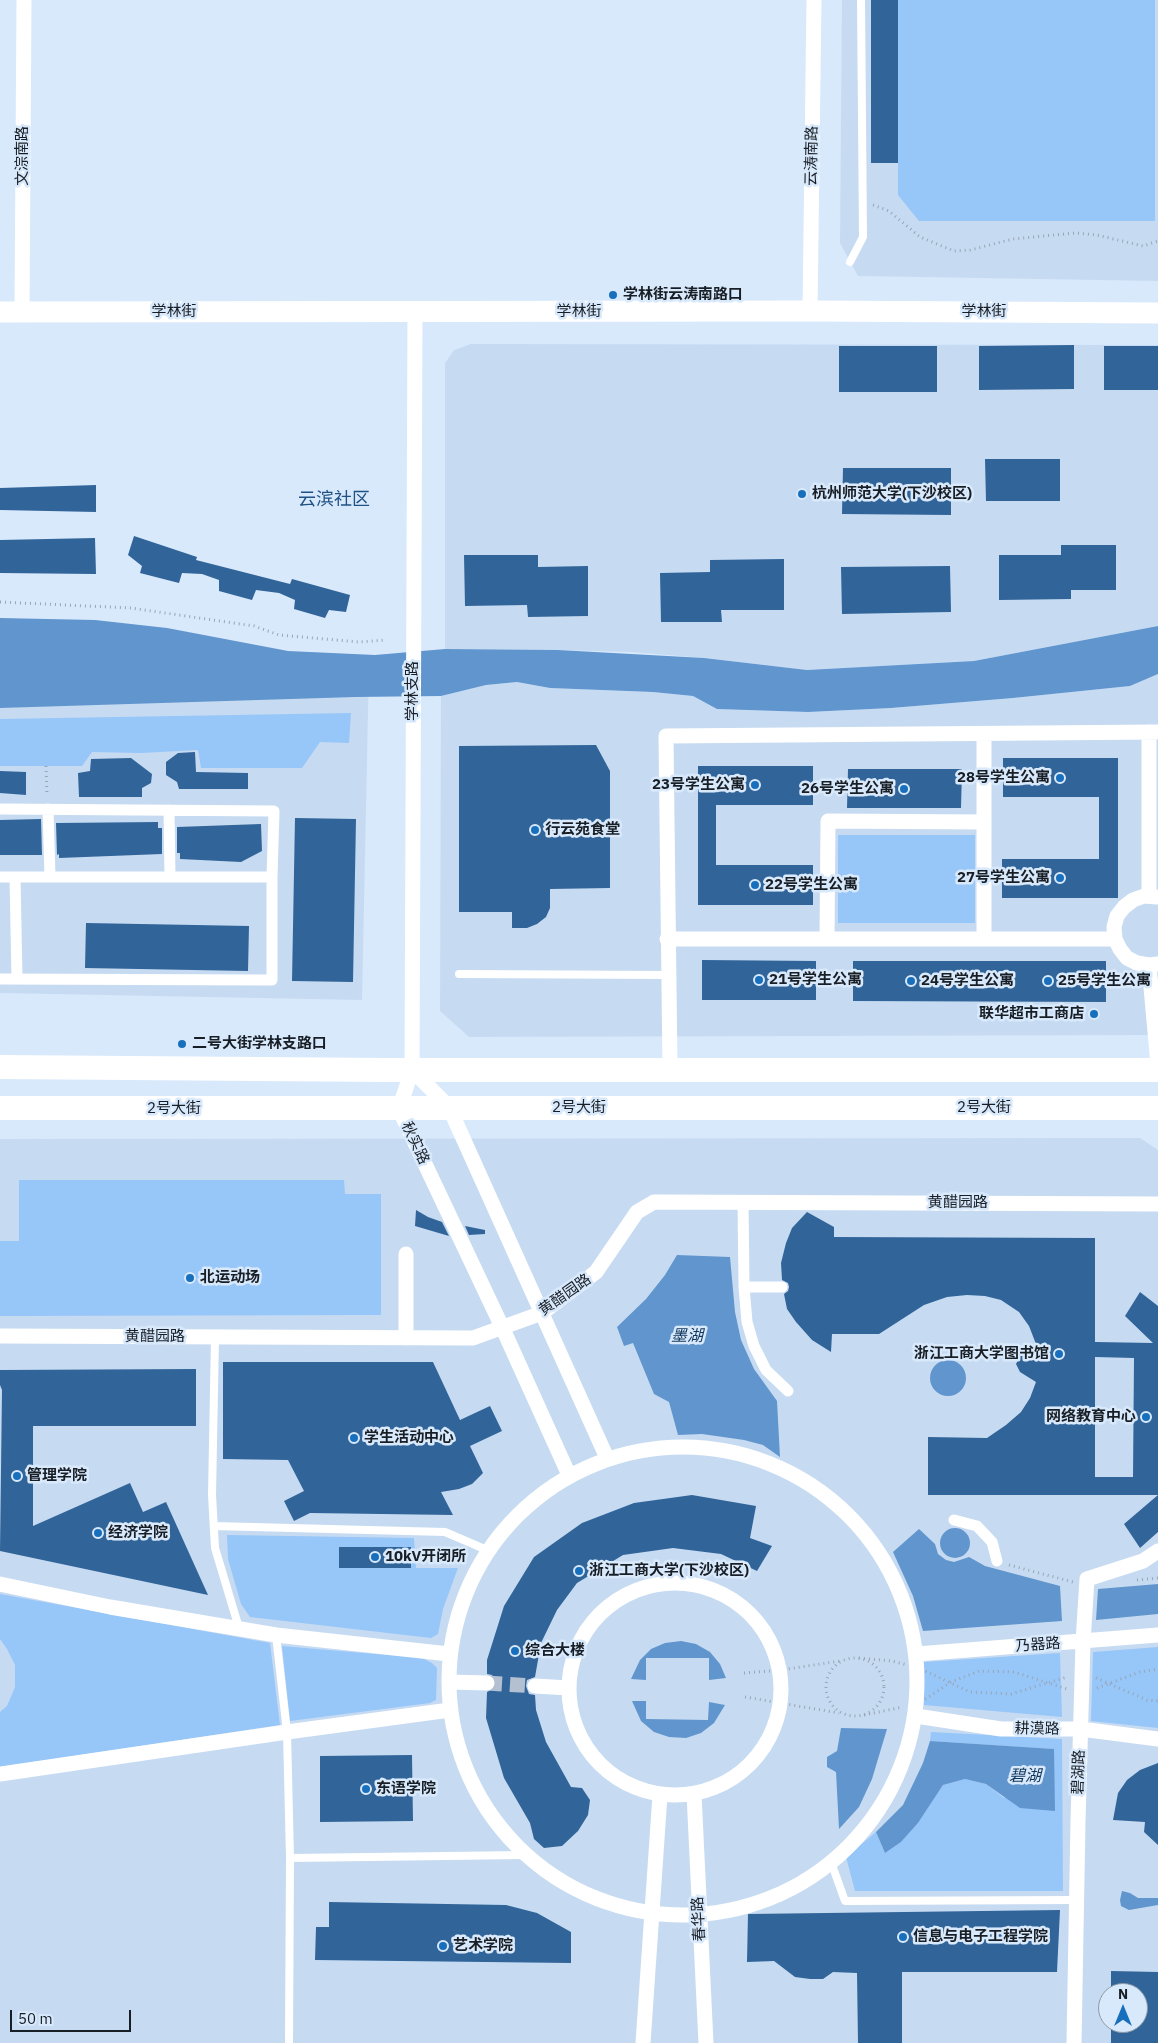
<!DOCTYPE html>
<html>
<head>
<meta charset="utf-8">
<style>
	body { margin:0 }
	#map { position:relative; width:1158px; height:2043px; overflow:hidden; background:#d9e9fc; font-family:"IBM Plex Sans",sans-serif }
	canvas { display:block }
	.north { position:absolute; left:1098px; top:1983px; width:50px; height:50px; box-sizing:border-box; background:#d9e9fc; border:1px solid #8c98a6; border-radius:50%; rotate:0deg; font-size:14px; font-weight:700; line-height:20px; text-align:center; color:#181e25 }
	.north::after { content:''; display:block; margin:auto; width:18px; height:22px; background:#186fbc; clip-path:polygon(50% 0,100% 100%,50% 72%,0 100%) }
	.scale { position:absolute; left:10px; top:2010px; width:121px; height:22px; box-sizing:border-box; border:2px solid #181e25; border-top:0; padding-left:6px; font-size:15px; line-height:18px; white-space:nowrap; color:#181e25; -webkit-text-stroke:4px #d9e9fc; paint-order:stroke }
</style>
</head>
<body>
<div id="map">
<canvas width="1158" height="2043"></canvas>
<div class="north">N</div>
<div class="scale">50 m</div>
</div>
<script>
const context = document.querySelector('canvas').getContext('2d');
context.lineJoin = 'round';
function paint(path, color) {
  context.fillStyle = color;
  context.fill(path, 'evenodd');
}
function poly(rows) {
  const path = new Path2D();
  for (const r of rows) {
    if (r.length === 3) {
      path.moveTo(r[0] + r[2], r[1]);
      path.arc(r[0], r[1], r[2], 0, 2 * Math.PI);
      continue;
    }
    path.moveTo(r[0], r[1]);
    for (let i = 2; i < r.length; i += 2) path.lineTo(r[i], r[i + 1]);
  }
  return path;
}
function trace(path, color, width, dash) {
  context.strokeStyle = color;
  context.lineWidth = width;
  context.lineCap = dash ? 'butt' : 'round';
  context.setLineDash(dash || []);
  context.stroke(path);
}
function drawText(font, color, halo, rows, align = 'center') {
  context.font = font + ' "IBM Plex Sans","Noto Sans SC",sans-serif';
  context.lineWidth = 5;
  context.setLineDash([]);
  context.textBaseline = 'middle';
  context.strokeStyle = halo;
  context.fillStyle = color;
  for (const [text, x, y, turn = 0] of rows) {
    context.save();
    context.translate(x, y);
    context.rotate((+turn || 0) * Math.PI / 180);
    context.textAlign = isNaN(turn) ? turn : align;
    if (halo) context.strokeText(text, 0, 0);
    context.fillText(text, 0, 0);
    context.restore();
  }
}
paint(poly([
	[842,0,1158,0,1158,281,858,276,840,243],
	[471,344,1158,345,1158,626,974,661,807,670,704,658,631,652,558,650,445,649,445,363,454,350],
	[0,659,369,665,362,1000,0,993],
	[1158,674,1158,1035,469,1037,440,1011,441,696,486,685,517,682,550,688,653,692,693,696,717,709,808,712,891,708,1013,698,1130,686],
	[1140,1138,1158,1150,1158,2043,0,2043,0,1139],
	[1108,1993,1138,1993,1138,2023,1108,2023]
]), '#c6dbf2');
paint(poly([
	[898,0,1155,0,1155,221,919,221,898,195],
	[351,713,349,743,320,742,302,768,201,768,198,750,141,753,92,752,82,766,0,766,0,719],
	[838,835,975,835,975,923,838,923],
	[19,1180,344,1180,345,1194,381,1194,381,1315,0,1316,0,1241,19,1241],
	[227,1535,414,1538,416,1568,458,1568,443,1609,438,1634,431,1638,250,1617,241,1604,228,1559],
	[0,1594,270,1643,280,1725,0,1767,0,1712,7,1706,15,1687,15,1665,7,1649,0,1639],
	[282,1646,422,1658,432,1663,437,1668,436,1700,430,1703,290,1721],
	[1158,1647,1158,1728,1091,1721,1093,1652],
	[1060,1653,1062,1717,924,1705,924,1662],
	[931,1732,1062,1739,1063,1891,855,1891,846,1857,876,1832,885,1853,901,1842,918,1823,943,1785,965,1779,986,1784,1004,1798,1053,1749,930,1741]
]), '#97c6f9');
paint(poly([
	[0,618,95,620,167,628,288,651,375,655,445,649,558,650,704,658,807,670,974,661,1158,626,1158,674,1130,686,1013,698,891,708,808,712,717,709,693,696,653,692,550,688,517,682,486,685,441,696,355,697,0,708],
	[677,1255,730,1257,735,1312,741,1340,754,1369,777,1401,780,1457,763,1445,744,1440,702,1434,678,1435,669,1402,654,1394,633,1343,624,1346,617,1327,646,1299,665,1275],
	[948,1378,18],
	[955,1543,15],
	[919,1529,935,1544,938,1554,946,1560,954,1562,969,1557,985,1566,1060,1586,1062,1621,923,1631,913,1596,893,1552],
	[1158,1584,1158,1614,1096,1620,1098,1589],
	[681,1641,696,1644,710,1652,720,1664,726,1678,709,1680,709,1658,646,1658,646,1680,631,1679,640,1660,651,1649,665,1643],
	[632,1701,646,1701,646,1719,708,1720,709,1702,725,1705,714,1723,701,1733,686,1738,669,1737,654,1732,641,1721],
	[841,1728,887,1729,872,1779,859,1807,839,1829,836,1772,827,1767,827,1757,837,1751],
	[930,1741,1054,1749,1055,1811,1020,1808,986,1784,965,1779,943,1785,918,1823,901,1842,885,1853,876,1832,903,1805,923,1763],
	[1122,1891,1130,1893,1138,1898,1158,1898,1158,1905,1129,1910,1121,1906,1120,1900]
]), '#6195ce');
paint(poly([
	[871,0,898,0,898,163,871,163],
	[1074,345,1074,389,979,390,979,346],
	[839,346,937,346,937,392,839,392],
	[1104,346,1158,346,1158,390,1104,390],
	[985,459,1060,459,1060,501,986,501],
	[843,468,951,468,951,515,842,514],
	[96,485,96,512,0,510,0,488],
	[134,536,197,557,196,560,290,584,292,579,350,595,346,612,329,610,325,618,294,609,295,600,279,593,256,590,252,600,219,591,219,580,202,574,182,573,179,583,140,573,142,566,128,555],
	[95,538,96,574,0,573,0,540],
	[1061,545,1116,545,1116,590,1071,590,1071,599,999,600,999,555,1061,555],
	[464,555,538,555,538,567,588,566,588,616,528,617,527,605,465,606],
	[784,559,784,610,721,610,722,622,661,622,660,573,710,572,710,560],
	[950,566,951,612,842,614,841,567],
	[596,745,610,771,610,888,550,889,550,908,546,917,537,924,527,928,512,928,512,912,459,912,459,746],
	[195,752,196,772,248,773,248,789,179,789,177,782,166,775,166,762,178,753],
	[131,758,152,774,151,783,142,788,142,797,79,797,78,773,90,771,91,759],
	[1003,758,1118,758,1118,898,1002,898,1002,859,1099,859,1099,797,1003,797],
	[698,766,813,766,813,805,716,805,716,865,813,865,813,905,698,905],
	[848,769,962,769,961,808,847,808],
	[0,771,26,772,26,795,0,793],
	[295,818,356,819,353,982,292,981],
	[41,819,42,855,0,855,0,820],
	[158,822,158,828,162,828,162,854,59,858,59,854,57,855,56,823],
	[261,824,262,851,241,862,180,859,180,853,177,853,177,827],
	[86,923,249,926,248,971,85,968],
	[702,960,816,961,816,1000,702,1000],
	[853,961,1106,961,1106,1002,853,1001],
	[416,1210,428,1217,442,1222,449,1236,415,1226],
	[807,1212,834,1227,834,1237,1095,1238,1095,1342,1153,1343,1125,1316,1140,1292,1158,1306,1158,1532,1140,1548,1124,1524,1158,1495,928,1495,928,1437,987,1438,1006,1425,1021,1412,1030,1398,1036,1382,1020,1372,1016,1364,1020,1356,1036,1344,1029,1326,1019,1312,1001,1300,985,1296,967,1295,947,1297,924,1305,879,1334,832,1334,831,1352,812,1340,796,1322,787,1309,784,1294,788,1291,789,1287,788,1283,782,1280,781,1263,786,1243,792,1228],
	[1095,1357,1134,1358,1133,1477,1095,1477],
	[465,1226,485,1230,485,1234,469,1235],
	[223,1362,433,1362,460,1420,490,1406,502,1431,470,1446,483,1473,472,1484,459,1489,441,1492,453,1515,310,1513,294,1521,284,1501,304,1491,288,1460,223,1459],
	[196,1369,196,1426,33,1426,33,1526,130,1483,143,1512,166,1502,208,1595,0,1551,2,1390,0,1385,0,1370],
	[692,1495,756,1506,750,1538,772,1546,757,1571,721,1554,673,1548,623,1555,577,1583,557,1610,541,1643,535,1677,527,1680,526,1686,529,1694,535,1695,536,1710,546,1742,571,1787,582,1788,590,1800,588,1815,578,1831,562,1846,544,1848,534,1839,530,1823,504,1778,486,1718,487,1692,495,1688,496,1683,492,1675,487,1674,487,1660,504,1606,534,1557,582,1523,634,1503],
	[339,1547,411,1547,411,1568,339,1568],
	[412,1755,413,1821,320,1822,320,1756],
	[1158,1763,1158,1845,1144,1832,1145,1822,1113,1820,1118,1793,1127,1780,1140,1770],
	[329,1902,506,1905,537,1913,571,1932,571,1963,315,1960,316,1927,329,1927],
	[1060,1910,1057,1972,902,1972,902,2043,858,2043,857,1973,833,1972,823,1979,810,1979,795,1977,774,1961,747,1962,748,1914],
	[1111,1971,1158,1972,1158,2043,1111,2043,1111,2023,1138,2023,1138,1993,1111,1993]
]), '#316499');
trace(poly([
	[487,1683,535,1686]
]), '#b2c0d1', 15, [15, 8]);
trace(poly([
	[873,205,889,211,920,237,954,251,970,250,1013,239,1075,233,1097,235,1143,246,1158,241],
	[0,602,131,608,254,626,279,635,359,642,386,640],
	[46,766,47,796],
	[1009,1565,1073,1582],
	[1137,1580,1158,1578],
	[855,1687,29],
	[859,1658,892,1661,907,1665],
	[921,1669,970,1692,1011,1694,1067,1677],
	[744,1673,781,1670,840,1661],
	[1096,1678,1147,1700,1158,1701],
	[1097,1688,1140,1672,1158,1669],
	[745,1697,839,1713],
	[921,1702,951,1682,979,1671,1014,1672,1067,1689],
	[864,1715,903,1707]
]), '#98a5b4', 3, [1, 4]);
trace(poly([
	[850,262,863,237,861,0],
	[459,974,668,975],
	[215,1337,212,1495,215,1548,239,1628],
	[214,1526,445,1532,487,1550],
	[276,1635,287,1732,290,1858,289,2043],
	[290,1858,524,1855],
	[831,1862,845,1901,1076,1900]
]), '#fff', 8);
trace(poly([
	[0,809,274,811,272,877,0,877],
	[48,809,50,877],
	[169,810,170,877],
	[15,877,17,979],
	[0,979,272,980,272,877],
	[743,1202,744,1287,747,1322,754,1346,766,1370,788,1391],
	[744,1287,782,1287],
	[954,1520,977,1526,992,1542,997,1561]
]), '#fff', 11);
trace(poly([
	[810,311,814,0],
	[22,312,24,0],
	[415,312,412,1070,399,1109,503,1329,569,1475],
	[1149,732,1149,896],
	[984,734,984,939],
	[1157,897,1144,896,1133,900,1124,907,1117,916,1114,927,1115,939,1120,949,1127,958,1137,963,1149,965,1158,964],
	[667,939,1115,939],
	[827,939,828,821,984,822],
	[1149,965,1158,1065],
	[670,1069,666,736,1158,732],
	[412,1070,449,1107,607,1458],
	[406,1254,406,1338],
	[0,1336,473,1338,542,1313,596,1272,637,1212,654,1202,1158,1204],
	[683,1681,234],
	[675,1689,106],
	[0,1584,110,1607,276,1635,449,1654],
	[917,1654,1158,1635],
	[449,1682,487,1683],
	[535,1686,569,1688],
	[916,1716,1001,1729,1081,1729,1158,1739],
	[0,1774,287,1732,450,1710],
	[694,1794,706,2043],
	[643,2043,660,1795],
	[1074,2043,1078,1821,1083,1642,1087,1579,1143,1561,1158,1551]
]), '#fff', 15);
trace(poly([
	[0,312,810,311,1158,313]
]), '#fff', 21);
trace(poly([
	[0,1067,387,1070,1158,1070],
	[0,1108,1158,1108]
]), '#fff', 24);
for (const [x, y, r, color] of [
	[613,295,5,"#186fbc"],
	[802,494,5,"#186fbc"],
	[1060,778,5,"#186fbc"],
	[755,785,5,"#186fbc"],
	[904,789,5,"#186fbc"],
	[535,830,5,"#186fbc"],
	[1060,878,5,"#186fbc"],
	[755,885,5,"#186fbc"],
	[759,980,5,"#186fbc"],
	[911,981,5,"#186fbc"],
	[1048,981,5,"#186fbc"],
	[1094,1014,5,"#186fbc"],
	[182,1044,5,"#186fbc"],
	[190,1278,5,"#186fbc"],
	[1059,1354,5,"#186fbc"],
	[1146,1417,5,"#186fbc"],
	[354,1438,5,"#186fbc"],
	[17,1476,5,"#186fbc"],
	[98,1533,5,"#186fbc"],
	[375,1557,5,"#186fbc"],
	[579,1571,5,"#186fbc"],
	[515,1651,5,"#186fbc"],
	[366,1789,5,"#186fbc"],
	[903,1937,5,"#186fbc"],
	[443,1946,5,"#186fbc"]
]) {
  const dot = new Path2D();
  dot.arc(x, y, r, 0, 2 * Math.PI);
  context.fillStyle = color;
  context.fill(dot);
  trace(dot, '#d9e9fc', 2);
}
drawText('15px', '#181e25', '#d9e9fc', [
	["文淙南路",23,156,-90],
	["云涛南路",812,156,-89],
	["学林街",174,312],
	["学林街",579,312],
	["学林街",984,312],
	["学林支路",413,691,-90],
	["2号大街",579,1108],
	["2号大街",984,1108],
	["2号大街",174,1109],
	["秋实路",415,1143,65],
	["黄醋园路",958,1203],
	["黄醋园路",565,1295,-35],
	["黄醋园路",155,1337],
	["乃器路",1038,1645,-4],
	["耕漠路",1037,1729,1],
	["碧湖路",1079,1772,-88],
	["春华路",699,1919,-93]
]);
drawText('bold 15px', '#181e25', '#d9e9fc', [
	["学林街云涛南路口",623,295],
	["杭州师范大学(下沙校区)",812,494],
	["28号学生公寓",1050,778,"right"],
	["23号学生公寓",745,785,"right"],
	["26号学生公寓",894,789,"right"],
	["行云苑食堂",545,830],
	["27号学生公寓",1050,878,"right"],
	["22号学生公寓",765,885],
	["21号学生公寓",769,980],
	["24号学生公寓",921,981],
	["25号学生公寓",1058,981],
	["联华超市工商店",1084,1014,"right"],
	["二号大街学林支路口",192,1044],
	["北运动场",200,1278],
	["浙江工商大学图书馆",1049,1354,"right"],
	["网络教育中心",1136,1417,"right"],
	["学生活动中心",364,1438],
	["管理学院",27,1476],
	["经济学院",108,1533],
	["10kV开闭所",385,1557],
	["浙江工商大学(下沙校区)",589,1571],
	["综合大楼",525,1651],
	["东语学院",376,1789],
	["信息与电子工程学院",913,1937],
	["艺术学院",453,1946]
], 'left');
drawText('italic 16px', '#0f355a', '#d9e9fc', [
	["墨湖",687,1336],
	["碧湖",1025,1776]
]);
drawText('18px', '#205385', '#d9e9fc', [
	["云滨社区",334,500]
]);
</script>
</body>
</html>
